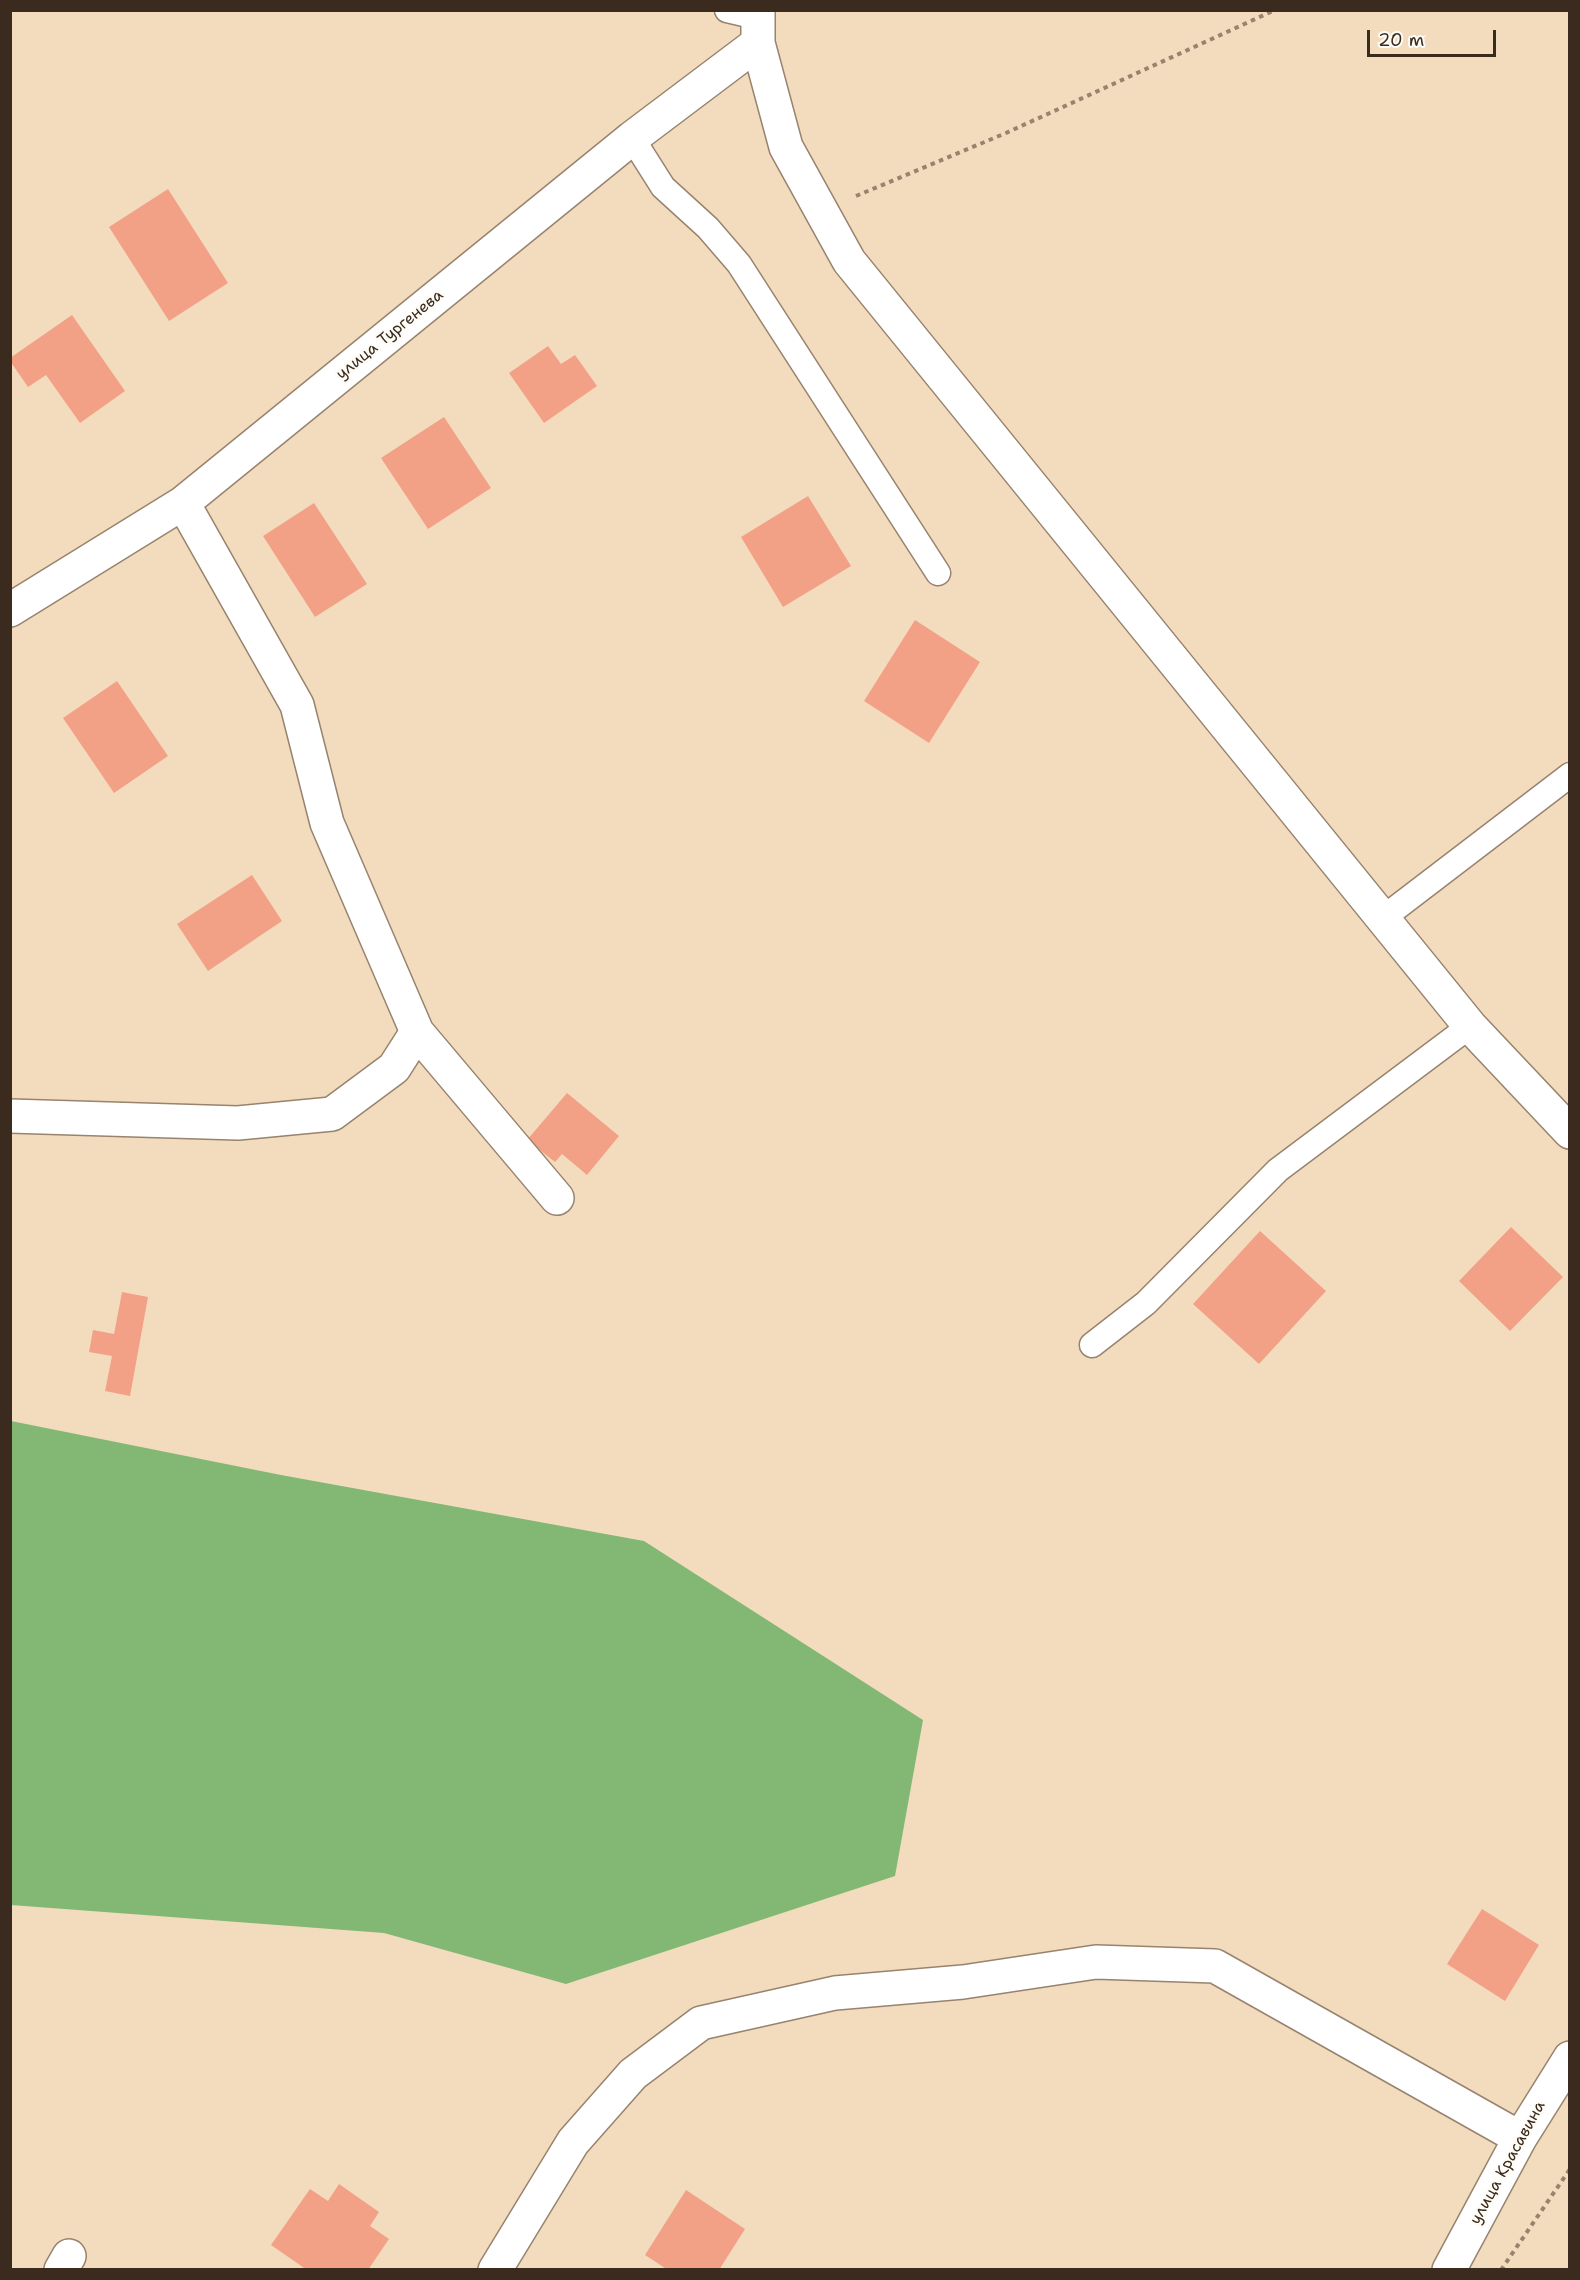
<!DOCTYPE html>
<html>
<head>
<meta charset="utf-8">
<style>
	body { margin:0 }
	#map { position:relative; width:1580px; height:2280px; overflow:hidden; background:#f3dcbd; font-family:"Shantell Sans",sans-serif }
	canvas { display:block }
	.frame { position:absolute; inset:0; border:12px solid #3b2a1e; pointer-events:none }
	.scale { position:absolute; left:1367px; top:30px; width:129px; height:27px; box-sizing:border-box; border:3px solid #3b2a1e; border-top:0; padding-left:8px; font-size:18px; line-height:21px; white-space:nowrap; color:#3b2a1e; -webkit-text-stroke:4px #fdfcf7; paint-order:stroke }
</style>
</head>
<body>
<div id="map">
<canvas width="1580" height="2280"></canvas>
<div class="frame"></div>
<div class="scale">20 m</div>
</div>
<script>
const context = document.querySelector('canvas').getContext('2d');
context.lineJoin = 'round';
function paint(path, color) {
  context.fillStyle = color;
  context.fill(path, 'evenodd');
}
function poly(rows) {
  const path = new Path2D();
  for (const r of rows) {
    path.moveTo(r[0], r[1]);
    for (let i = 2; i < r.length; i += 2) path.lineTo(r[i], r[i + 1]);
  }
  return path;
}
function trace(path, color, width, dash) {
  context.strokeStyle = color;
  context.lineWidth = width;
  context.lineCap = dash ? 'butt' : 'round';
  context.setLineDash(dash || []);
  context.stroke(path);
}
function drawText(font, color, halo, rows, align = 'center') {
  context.font = font + ' "Shantell Sans",sans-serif';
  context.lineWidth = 5;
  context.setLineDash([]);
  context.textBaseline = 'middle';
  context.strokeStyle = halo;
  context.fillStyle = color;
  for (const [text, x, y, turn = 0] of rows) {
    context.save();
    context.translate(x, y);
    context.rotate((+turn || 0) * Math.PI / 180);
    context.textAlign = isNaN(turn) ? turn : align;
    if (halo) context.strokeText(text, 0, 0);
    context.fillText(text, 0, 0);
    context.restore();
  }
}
paint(poly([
	[11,1421,281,1475,644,1541,923,1720,895,1876,566,1984,384,1933,11,1905]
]), '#82b874');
paint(poly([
	[168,189,228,283,169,321,109,227],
	[72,315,125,391,80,423,46,375,28,387,10,361,10,358],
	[548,346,561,364,575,355,597,386,544,423,509,373],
	[444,417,491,488,428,529,381,458],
	[808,496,851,566,783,607,741,537],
	[314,503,367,584,315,617,263,536],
	[915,620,980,662,929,743,864,701],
	[117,681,168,756,114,793,63,718],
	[252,875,282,921,208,971,177,924],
	[567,1093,619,1136,587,1175,562,1154,555,1162,527,1140],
	[1511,1227,1563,1277,1510,1331,1459,1281],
	[1260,1231,1326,1291,1259,1364,1193,1304],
	[122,1292,148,1297,130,1396,105,1391,112,1356,89,1352,93,1330,114,1334],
	[1482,1909,1539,1945,1505,2001,1447,1964],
	[339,2184,379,2212,370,2226,389,2239,368,2270,307,2270,271,2245,310,2189,328,2201],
	[686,2190,745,2229,719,2270,668,2270,645,2255]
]), '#f2a187');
const lane = poly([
	[727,10,757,17],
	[632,138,663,187,708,228,739,264,938,573],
	[1383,918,1570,775],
	[1092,1345,1146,1303,1278,1170,1470,1026]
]);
const street = poly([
	[758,10,758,43,786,147,849,261,1470,1026,1570,1132],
	[183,503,297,705,327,823,417,1032,557,1198],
	[10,610,183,503,632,138,758,43],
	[10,1116,238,1123,332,1114,394,1068,417,1032],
	[61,2270,69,2256],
	[495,2270,573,2142,633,2074,701,2023,835,1993,963,1982,1096,1962,1215,1966,1520,2138],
	[1449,2270,1520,2138,1570,2058]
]);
trace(lane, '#97836e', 27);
trace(street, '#97836e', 36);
trace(poly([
	[856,196,1006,133,1275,10],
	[1501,2270,1570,2169]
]), '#97836e', 4, [4.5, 4.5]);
trace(lane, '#fff', 24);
trace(street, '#fff', 33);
drawText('16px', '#3b2a1e', '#fdfcf7', [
	["улица Тургенева",390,335,-39],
	["улица Красавина",1508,2163,-61]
]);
</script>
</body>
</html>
